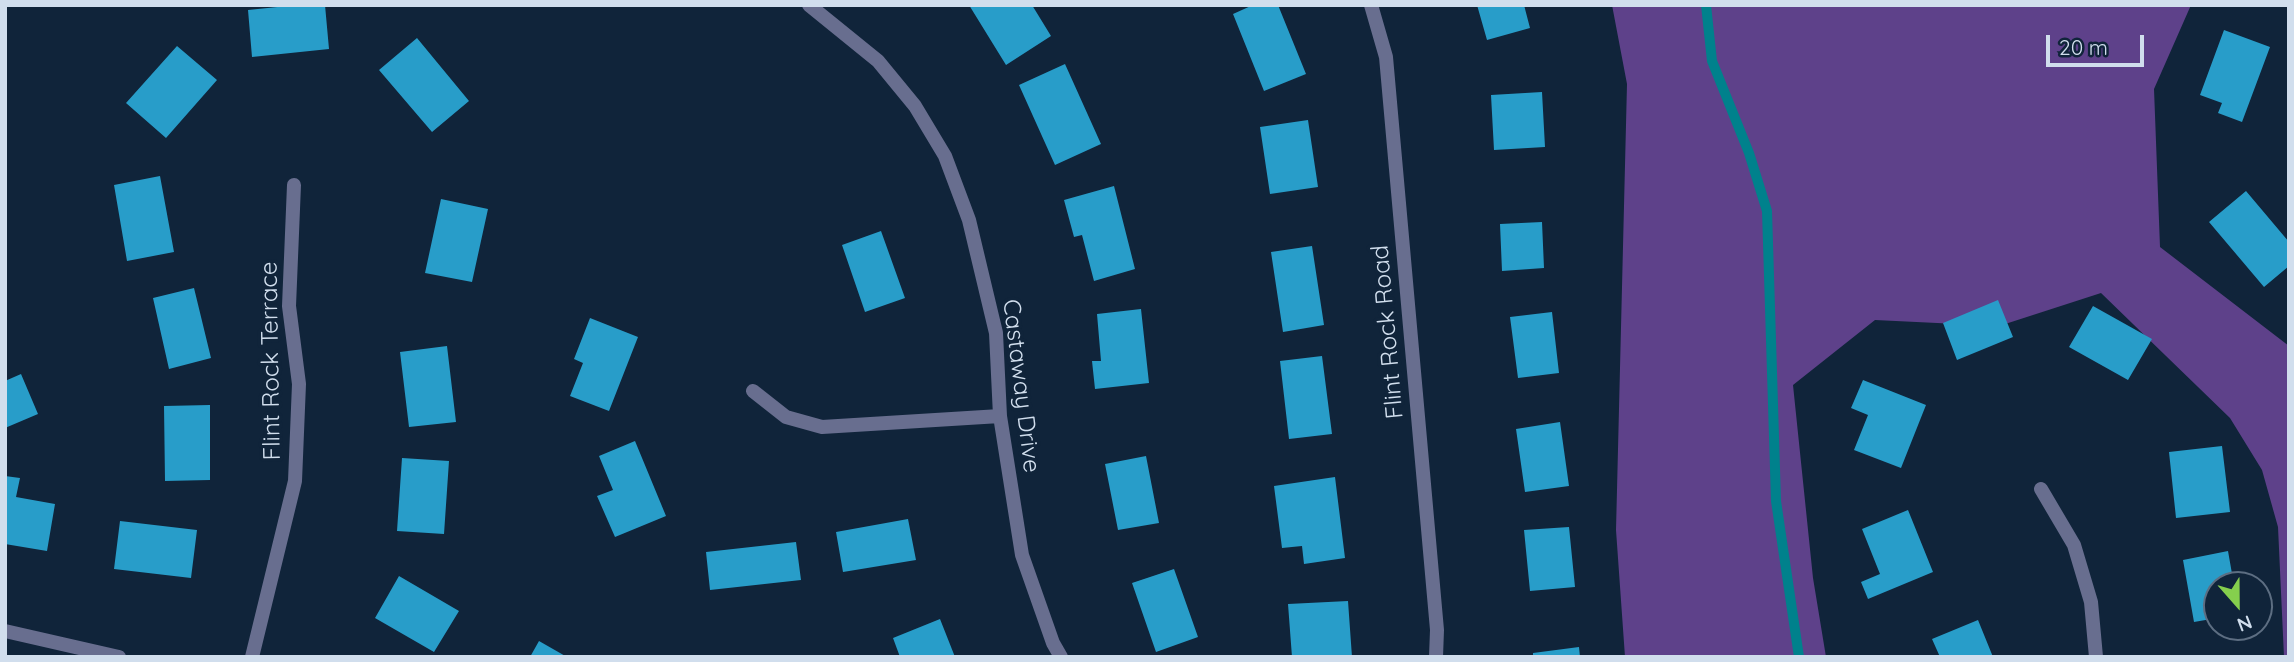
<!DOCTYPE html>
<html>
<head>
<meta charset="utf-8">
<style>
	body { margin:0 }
	#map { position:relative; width:2294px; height:662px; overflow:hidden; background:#10243a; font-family:Quicksand,sans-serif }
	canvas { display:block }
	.frame { position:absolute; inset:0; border:7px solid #d1deed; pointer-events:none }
	.north { position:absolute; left:2203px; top:571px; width:70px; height:70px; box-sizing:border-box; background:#10243a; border:2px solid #5d6e82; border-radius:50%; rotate:159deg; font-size:19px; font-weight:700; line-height:28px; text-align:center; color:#d1deed }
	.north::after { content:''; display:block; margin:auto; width:24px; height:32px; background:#85cf4d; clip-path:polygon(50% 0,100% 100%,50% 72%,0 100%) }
	.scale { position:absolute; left:2046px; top:35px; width:98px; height:32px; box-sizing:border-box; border:4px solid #d1deed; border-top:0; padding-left:9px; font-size:21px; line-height:24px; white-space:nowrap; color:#d1deed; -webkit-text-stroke:5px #10243a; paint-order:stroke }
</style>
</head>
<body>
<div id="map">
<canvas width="2294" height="662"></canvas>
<div class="frame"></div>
<div class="north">N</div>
<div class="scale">20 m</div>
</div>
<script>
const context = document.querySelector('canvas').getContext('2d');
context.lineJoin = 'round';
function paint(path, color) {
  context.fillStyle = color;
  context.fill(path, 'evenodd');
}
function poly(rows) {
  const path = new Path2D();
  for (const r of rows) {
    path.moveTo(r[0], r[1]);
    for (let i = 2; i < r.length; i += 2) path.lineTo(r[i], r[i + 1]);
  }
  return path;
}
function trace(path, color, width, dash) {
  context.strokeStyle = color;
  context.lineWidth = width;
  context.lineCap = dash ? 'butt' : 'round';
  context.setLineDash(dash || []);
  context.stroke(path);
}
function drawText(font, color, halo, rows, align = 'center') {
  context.font = font + ' Quicksand,sans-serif';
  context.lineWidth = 7;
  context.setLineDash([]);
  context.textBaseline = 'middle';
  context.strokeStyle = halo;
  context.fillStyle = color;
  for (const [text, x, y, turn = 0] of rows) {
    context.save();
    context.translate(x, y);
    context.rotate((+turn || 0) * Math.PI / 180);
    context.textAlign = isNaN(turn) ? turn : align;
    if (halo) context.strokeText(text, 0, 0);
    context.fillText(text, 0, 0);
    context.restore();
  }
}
paint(poly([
	[1612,5,2191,5,2154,89,2160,247,2289,346,2289,657,2284,657,2278,527,2262,470,2230,418,2101,293,1999,326,1875,320,1793,385,1813,578,1826,657,1625,657,1616,530,1627,84]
]), '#5e418a');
trace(poly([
	[1706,5,1712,61,1749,153,1767,211,1776,501,1799,657]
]), '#00818c', 10);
paint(poly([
	[297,5,325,5,329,49,252,57,248,10],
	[969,5,1032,5,1051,36,1006,65],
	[1253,5,1278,5,1306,74,1264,91,1233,14],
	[1477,5,1524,5,1530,28,1487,40],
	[2224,30,2270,47,2242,122,2218,113,2222,103,2200,95],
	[417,38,469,101,432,132,379,70],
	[177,46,217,80,166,138,126,103],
	[1065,64,1101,144,1055,165,1019,85],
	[1542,92,1545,147,1494,150,1491,95],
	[1308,120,1318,187,1270,194,1260,127],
	[160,176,174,252,127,261,114,185],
	[1114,186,1135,269,1094,281,1082,235,1074,237,1064,200],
	[2246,191,2289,242,2289,266,2264,287,2209,222],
	[441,199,488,209,472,282,425,273],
	[1542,222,1544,268,1502,271,1500,224],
	[881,231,905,298,865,312,842,245],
	[1312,246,1324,325,1283,332,1271,252],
	[194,288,211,358,169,369,153,298],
	[1998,300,2013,337,1957,360,1943,323],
	[2093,306,2152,339,2128,380,2069,347],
	[1141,309,1149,383,1095,389,1092,361,1101,361,1097,314],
	[1552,312,1559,373,1518,378,1510,317],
	[590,318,638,337,609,411,570,396,583,363,574,359],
	[447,346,456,422,409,427,400,352],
	[1322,356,1332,434,1289,439,1280,361],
	[21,374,38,414,5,428,5,381],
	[1863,380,1926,405,1901,468,1854,450,1868,415,1851,408],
	[210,405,210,480,165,481,164,406],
	[1560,422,1569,486,1525,492,1516,429],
	[635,441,666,516,615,537,597,496,613,490,599,456],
	[2222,446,2230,512,2176,518,2169,452],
	[1146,456,1159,523,1118,530,1105,464],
	[402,458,449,461,444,534,397,531],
	[5,476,20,478,16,497,55,504,47,551,5,544],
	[1335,477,1345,558,1304,564,1302,546,1282,548,1274,486],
	[1908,510,1933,572,1868,599,1861,582,1880,574,1862,529],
	[908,519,916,560,843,572,836,532],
	[120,521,197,530,191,578,114,569],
	[1569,527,1575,587,1530,591,1524,530],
	[796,542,801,580,710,590,706,552],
	[2228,551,2234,585,2217,585,2217,618,2194,622,2183,560],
	[1174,569,1198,637,1156,652,1132,583],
	[399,576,459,611,434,652,375,618],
	[1348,601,1352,657,1292,657,1288,604],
	[940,619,955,657,900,657,893,638],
	[1978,620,1993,657,1940,657,1932,639],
	[539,641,567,657,530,657],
	[1579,647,1580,657,1533,657,1533,653]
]), '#289dc9');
trace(poly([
	[809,5,878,61,915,106,945,156,969,220,996,333,1000,416,1022,555,1053,643,1061,657],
	[1371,5,1386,57,1437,630,1436,657],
	[753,391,786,417,822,427,1000,416],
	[2041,489,2074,545,2091,602,2096,657],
	[5,631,119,657],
	[252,657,295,481,299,384,289,306,294,185]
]), '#686e8f', 14);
drawText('24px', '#d1deed', '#10243a', [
	["Flint Rock Road",1388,332,-95],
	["Flint Rock Terrace",271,361,-91],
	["Castaway Drive",1021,386,83]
]);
</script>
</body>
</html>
